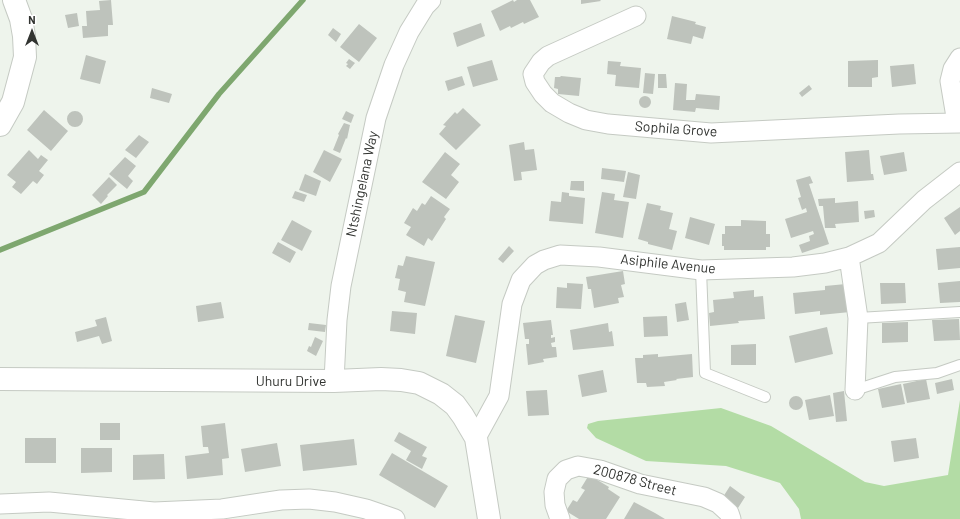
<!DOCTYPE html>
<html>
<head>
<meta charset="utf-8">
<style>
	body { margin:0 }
	#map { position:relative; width:960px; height:519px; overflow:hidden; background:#eef4ec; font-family:Barlow,sans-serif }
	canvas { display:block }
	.north { position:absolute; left:12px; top:12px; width:40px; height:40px; -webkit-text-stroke:3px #fff; paint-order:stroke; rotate:0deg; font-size:11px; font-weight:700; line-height:16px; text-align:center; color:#323431 }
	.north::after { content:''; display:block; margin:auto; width:14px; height:18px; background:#323431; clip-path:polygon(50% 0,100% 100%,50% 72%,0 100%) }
</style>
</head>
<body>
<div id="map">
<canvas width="960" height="519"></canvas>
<div class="north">N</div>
</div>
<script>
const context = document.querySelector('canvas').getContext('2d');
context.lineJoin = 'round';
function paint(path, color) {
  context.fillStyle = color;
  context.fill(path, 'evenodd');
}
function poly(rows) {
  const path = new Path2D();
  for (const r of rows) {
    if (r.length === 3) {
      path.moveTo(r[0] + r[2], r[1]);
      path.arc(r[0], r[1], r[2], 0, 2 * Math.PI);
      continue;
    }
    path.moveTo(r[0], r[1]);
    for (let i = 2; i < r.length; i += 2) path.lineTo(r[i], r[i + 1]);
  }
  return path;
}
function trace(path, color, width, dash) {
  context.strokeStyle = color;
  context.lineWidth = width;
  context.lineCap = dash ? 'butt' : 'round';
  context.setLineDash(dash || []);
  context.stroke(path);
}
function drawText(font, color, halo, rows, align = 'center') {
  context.font = font + ' Barlow,sans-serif';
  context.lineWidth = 3.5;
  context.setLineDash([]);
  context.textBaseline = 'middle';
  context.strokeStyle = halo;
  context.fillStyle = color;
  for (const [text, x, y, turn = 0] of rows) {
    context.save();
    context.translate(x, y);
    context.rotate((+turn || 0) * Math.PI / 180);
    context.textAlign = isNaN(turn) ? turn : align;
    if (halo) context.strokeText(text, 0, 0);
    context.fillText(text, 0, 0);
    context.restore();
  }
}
paint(poly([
	[960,400,960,519,801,519,799,509,780,483,726,466,646,461,596,438,587,428,588,424,598,421,721,408,771,426,865,482,884,486,948,475]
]), '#b3dca5');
trace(poly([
	[0,250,144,192,219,94,303,0]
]), '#7ea76f', 5.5);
paint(poly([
	[111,0,113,25,108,25,108,36,83,38,82,26,87,26,86,11,100,10,99,1],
	[513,0,514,2,517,0,530,0,539,17,524,24,523,22,511,28,510,26,500,31,491,11],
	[581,0,600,0,601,1,581,4],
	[77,13,79,26,68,28,65,15],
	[672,16,696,22,695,24,706,27,703,39,693,36,691,44,667,39],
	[481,23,485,36,457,47,453,33],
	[359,24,377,38,359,62,340,47],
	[333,28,341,34,336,42,328,35],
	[86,55,106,61,100,84,80,79],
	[349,59,355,63,350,69,346,66,348,64,346,63],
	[492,60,498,80,473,87,467,67],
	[878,60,878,77,872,78,872,87,848,87,848,61],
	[608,61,621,62,620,66,641,68,639,88,615,86,616,75,607,74],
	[914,64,916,84,892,87,890,66],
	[645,73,655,74,653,94,643,93],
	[658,74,666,74,667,88,658,88],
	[462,76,465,85,448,91,445,81],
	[561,76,581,78,579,96,558,94,558,89,554,88,555,77,560,77],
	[675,83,687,84,686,100,695,100,696,94,720,96,719,110,696,108,695,112,673,110],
	[809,85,812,89,802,97,799,93],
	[152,88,172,94,169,103,150,98],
	[645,102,6],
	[463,108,481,125,456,150,439,134,446,126,443,125,455,112,457,114],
	[44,110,68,131,51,151,27,130],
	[346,111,354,115,351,123,342,119],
	[75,119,8],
	[344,123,350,125,347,139,346,138,340,153,333,150,339,135,338,134],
	[139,135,149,142,136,158,125,150],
	[524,142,525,150,534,149,537,170,521,172,522,180,514,181,509,145],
	[29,150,38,159,41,155,48,160,39,171,44,175,37,184,33,181,21,194,12,187,16,182,7,175],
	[324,150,342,159,330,182,313,172],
	[869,150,871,174,873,174,874,180,847,182,845,152],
	[445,152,460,164,451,175,459,182,446,199,422,182],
	[904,152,907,171,884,175,880,156],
	[125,157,136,166,128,176,133,181,127,189,109,174],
	[602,168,626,171,624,182,601,179],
	[628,172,640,175,636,199,623,197],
	[305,174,321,181,316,196,299,190],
	[810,176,813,183,809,184,829,244,802,253,799,245,810,241,809,236,814,234,813,231,791,238,785,219,807,212,806,208,802,210,798,198,801,197,796,180],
	[109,177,117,185,107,195,108,196,101,204,92,195],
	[571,181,584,181,584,191,570,190],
	[295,191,307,195,304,202,292,198],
	[562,192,569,193,569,196,585,198,583,224,549,221,551,201,561,202],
	[602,192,615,194,614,200,629,202,623,238,595,233],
	[431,196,450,209,444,217,446,219,432,241,428,238,424,246,406,235,411,227,404,223,413,208,417,211,422,203,425,205],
	[835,198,835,203,858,201,859,222,835,224,836,228,825,228,823,206,819,206,818,199],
	[647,203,661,206,660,210,673,213,669,229,677,231,672,250,648,244,648,242,638,239],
	[960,207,960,231,955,235,944,218],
	[874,210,875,217,865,219,864,211],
	[690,217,715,224,709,245,685,238],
	[292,220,312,231,302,251,281,240],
	[741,220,766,221,766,234,770,234,770,247,766,247,766,250,724,250,724,246,722,246,722,234,725,234,725,226,741,226],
	[278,242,296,252,290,263,272,253],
	[509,246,514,251,503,263,498,259],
	[960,247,960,268,938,270,936,249],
	[406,256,435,262,425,306,404,302,406,292,398,290,400,279,395,278,398,265,403,266],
	[623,271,625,284,621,285,624,297,618,298,619,303,594,308,591,289,588,289,586,277],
	[960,281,960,302,940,303,938,283],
	[567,283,583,284,581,309,556,308,557,287,567,288],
	[880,283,905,283,906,303,881,304],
	[846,284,850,312,820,315,820,311,795,314,793,293,825,290,825,286],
	[754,290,754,297,763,296,765,319,738,321,739,323,710,326,709,313,714,312,713,300,734,298,733,292],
	[221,302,224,318,198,322,196,306],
	[686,302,689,320,677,322,675,304],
	[392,311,417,313,415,334,390,331],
	[455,315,485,321,476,363,446,356],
	[667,316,668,336,644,337,643,317],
	[106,317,112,341,102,344,99,336,77,342,75,332,97,326,95,320],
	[959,319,960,340,934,341,932,320],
	[551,320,553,335,551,335,551,338,555,337,555,342,551,343,552,347,556,347,557,357,543,359,544,362,528,365,526,344,529,344,529,339,525,339,523,323],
	[908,322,908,342,882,343,882,323],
	[309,323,326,325,325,332,308,330],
	[608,323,609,332,612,331,614,346,573,350,570,330],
	[827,327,833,354,795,363,789,336],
	[315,337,323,341,316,356,307,351,309,346,311,347],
	[756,344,756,365,731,365,731,345],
	[658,354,658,357,692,354,693,377,676,379,677,380,664,382,665,386,647,387,646,383,637,383,635,358,643,358,643,355],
	[603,370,607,392,582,397,578,375],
	[926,379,930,399,907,403,903,384],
	[952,379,954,390,937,394,935,383],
	[901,384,905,404,882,408,878,389],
	[547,390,549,415,528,416,526,391],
	[844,391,847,421,836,422,833,393],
	[830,395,834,416,809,420,805,400],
	[796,403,7],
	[100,423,120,423,120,440,100,440],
	[225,423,229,458,222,459,223,475,187,479,185,456,209,453,208,447,203,447,201,426],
	[399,432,427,447,422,456,427,458,422,469,406,460,411,451,394,441],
	[25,438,56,438,56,463,25,463],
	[916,438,919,458,894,462,891,441],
	[354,439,357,465,303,471,300,445],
	[277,443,281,466,245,472,241,449],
	[81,448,112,448,112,472,81,473],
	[392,453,448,486,435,508,379,475],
	[164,454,165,479,133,480,133,455],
	[589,475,609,487,608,489,620,497,606,519,579,519,566,511,573,500,577,502,585,490,581,488],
	[730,486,745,497,738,508,723,497],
	[634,502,655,513,665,519,624,519]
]), '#bec3bc');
const lane = poly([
	[701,270,705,373,765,397],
	[858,318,960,312],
	[855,390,895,377,937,373,960,365]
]);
const street = poly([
	[636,16,548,56,541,62,533,74,535,82,543,94,552,103,569,113,586,120,608,124,711,133,899,124,960,123],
	[957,123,950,81,953,69,960,58],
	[849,257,858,318,855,390],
	[334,381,337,320,341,286,376,118,394,65,409,32,425,6,431,0],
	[476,438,499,396,512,304,521,280,535,265,544,260,560,255,599,257,701,270,793,267,825,263,849,257,879,243,924,200,960,172],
	[0,504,49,502,154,512,222,509,281,500,309,499,335,502,366,509,395,519],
	[560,519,555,505,554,492,557,479,566,470,578,466,600,470,640,484,704,497,718,503,729,513,731,519]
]);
const secondary = poly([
	[0,125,13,102,25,57,24,36,21,19,14,0],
	[0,379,334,381,381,379,401,380,419,383,441,394,455,405,463,416,476,438,489,519]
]);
trace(lane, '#c5cac3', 12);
trace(street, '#c5cac3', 21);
trace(secondary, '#c5cac3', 24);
trace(lane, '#fff', 10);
trace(street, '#fff', 19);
trace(secondary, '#fff', 22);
drawText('14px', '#323431', '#fff', [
	["Sophila Grove",676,129,4],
	["Ntshingelana Way",362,184,-78],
	["Asiphile Avenue",668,264,6],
	["Uhuru Drive",291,381],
	["200878 Street",635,480,15]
]);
</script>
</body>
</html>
